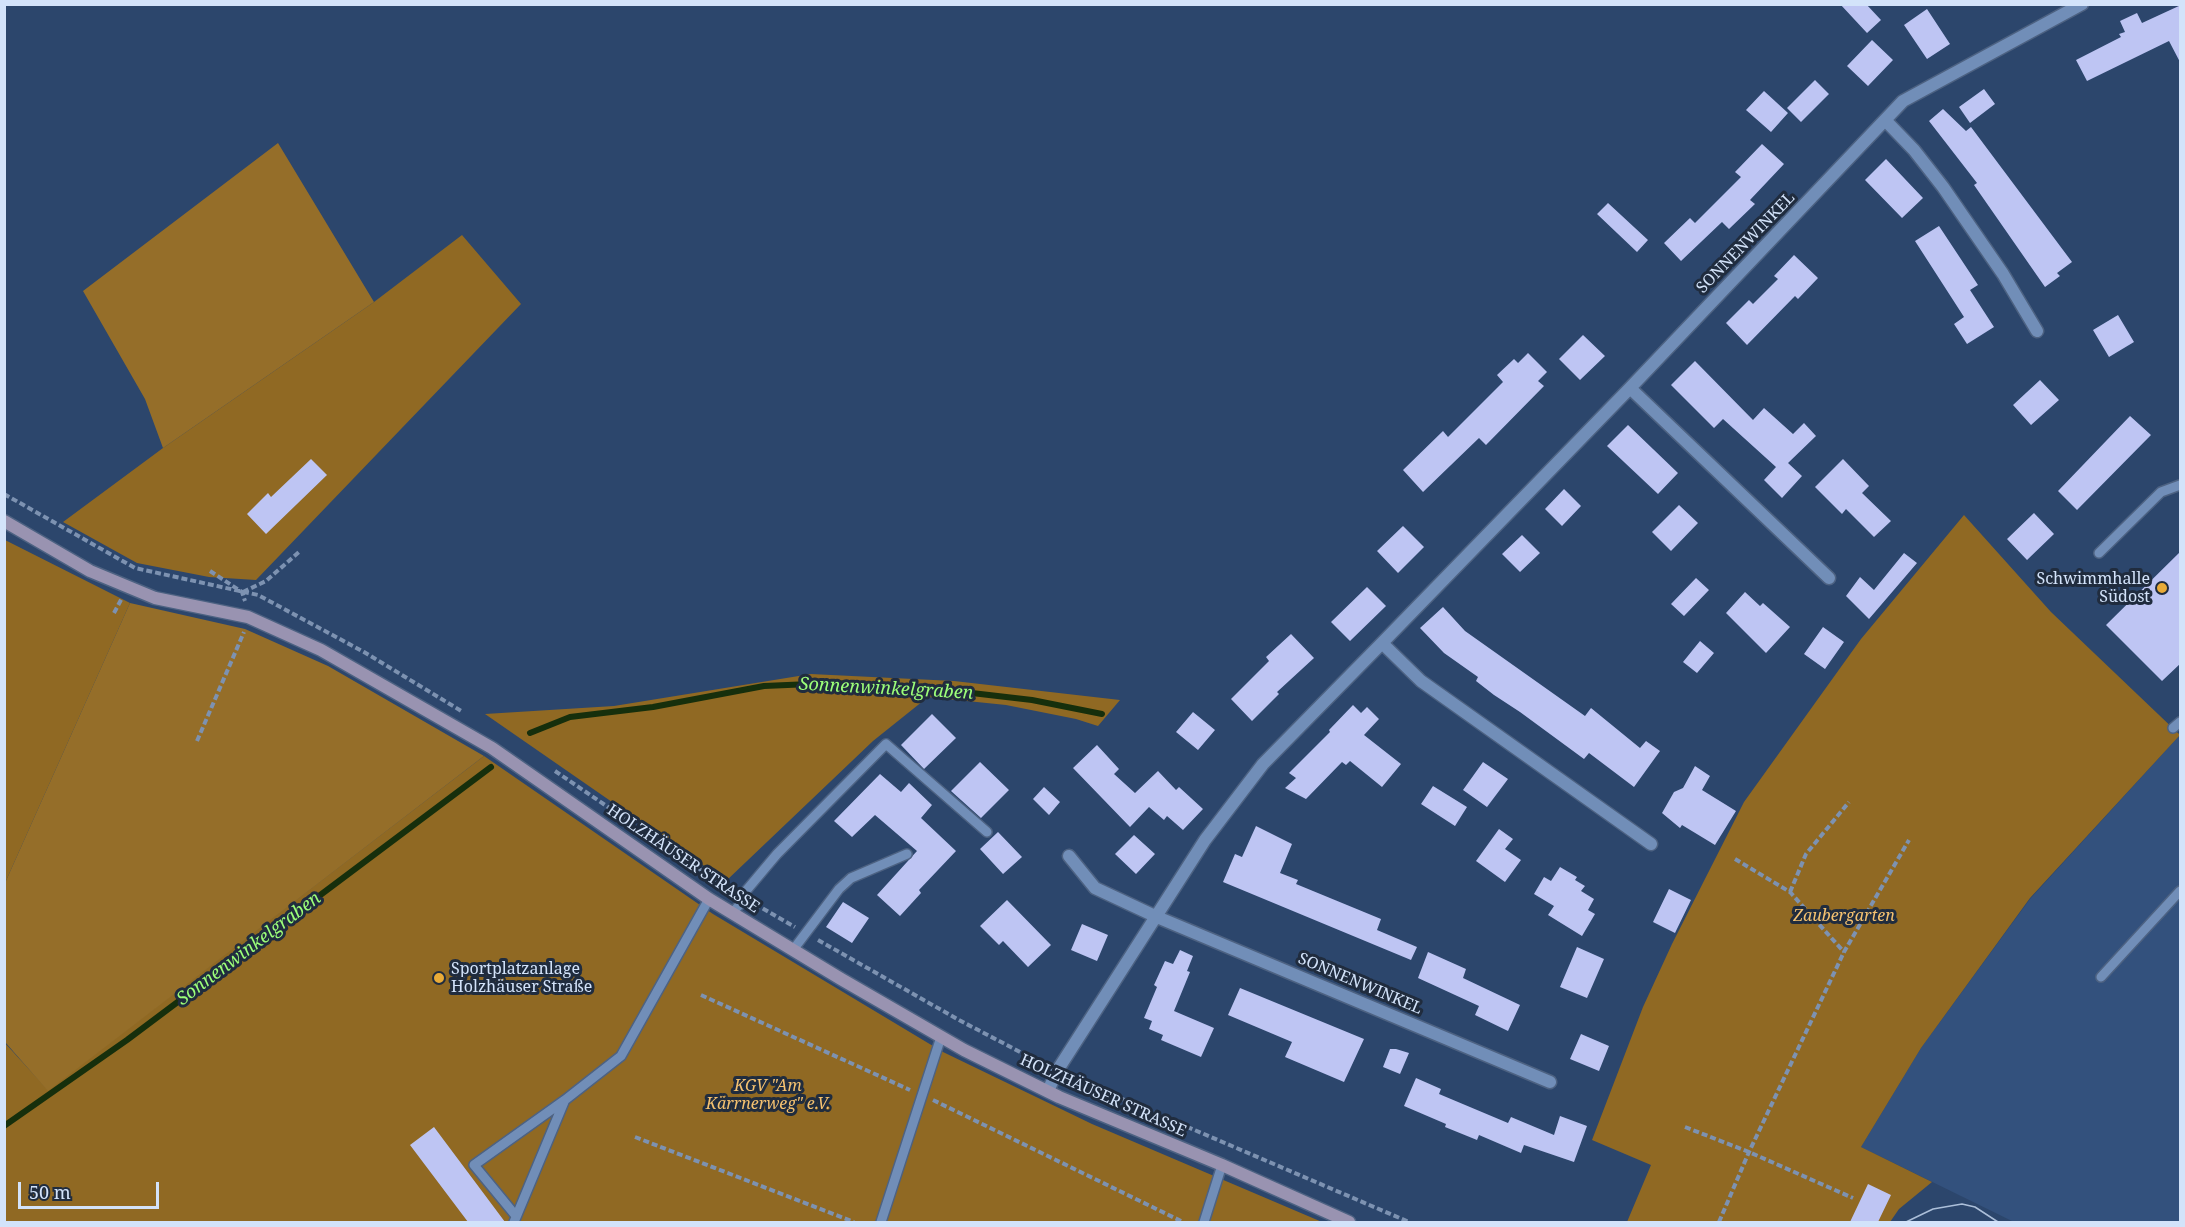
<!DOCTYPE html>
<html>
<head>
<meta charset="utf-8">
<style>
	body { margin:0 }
	#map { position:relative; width:2185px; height:1227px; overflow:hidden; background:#2c466c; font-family:"Noto Serif",serif }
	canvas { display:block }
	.frame { position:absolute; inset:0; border:6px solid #d3e3fa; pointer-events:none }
	.scale { position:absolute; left:18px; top:1182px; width:141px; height:27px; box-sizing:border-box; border:3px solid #d3e3fa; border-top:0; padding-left:8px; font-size:18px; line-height:21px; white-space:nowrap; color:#d3e3fa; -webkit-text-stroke:4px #202c3e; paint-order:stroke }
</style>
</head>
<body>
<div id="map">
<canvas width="2185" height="1227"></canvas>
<div class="frame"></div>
<div class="scale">50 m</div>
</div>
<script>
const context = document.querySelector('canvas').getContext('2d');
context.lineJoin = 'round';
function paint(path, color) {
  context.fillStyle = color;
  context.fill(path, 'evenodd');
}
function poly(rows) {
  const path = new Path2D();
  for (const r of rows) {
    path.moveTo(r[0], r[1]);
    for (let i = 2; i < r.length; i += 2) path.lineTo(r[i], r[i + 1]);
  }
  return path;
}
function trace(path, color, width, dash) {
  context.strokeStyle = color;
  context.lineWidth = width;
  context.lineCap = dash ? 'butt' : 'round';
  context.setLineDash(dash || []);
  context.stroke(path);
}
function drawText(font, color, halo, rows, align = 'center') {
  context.font = font + ' "Noto Serif",serif';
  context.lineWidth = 6;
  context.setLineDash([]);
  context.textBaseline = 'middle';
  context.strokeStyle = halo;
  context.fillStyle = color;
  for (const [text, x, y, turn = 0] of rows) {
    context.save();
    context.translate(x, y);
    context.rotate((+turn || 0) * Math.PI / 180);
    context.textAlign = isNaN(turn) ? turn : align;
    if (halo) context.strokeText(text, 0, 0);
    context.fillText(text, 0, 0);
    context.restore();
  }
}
paint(poly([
	[2180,735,2180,1222,2014,1222,1861,1147,1921,1048,2030,899]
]), '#33517d');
paint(poly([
	[462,235,521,304,256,580,209,577,137,563,63,522,163,448,374,302],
	[1964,515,2051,612,2180,735,2030,898,1921,1048,1861,1147,1932,1182,1899,1209,1890,1222,1627,1222,1651,1165,1592,1140,1643,1007,1672,944,1744,802,1861,639],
	[5,540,130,603,5,883],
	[811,674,954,681,1120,700,1098,726,1076,719,1006,705,928,697,873,741,726,881,485,714,614,706],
	[484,756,713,914,943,1052,1092,1124,1322,1222,5,1222,4,1042,48,1090]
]), '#906923');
paint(poly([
	[278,143,374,302,163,448,145,399,83,291],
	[130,603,245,629,328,666,484,756,48,1091,5,1042,5,883]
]), '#956e29');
trace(poly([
	[530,733,570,717,653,707,764,686,834,683,946,690,1032,700,1102,714],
	[4,1126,127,1040,491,767]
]), '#162f0c', 6);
paint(poly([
	[1840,4,1866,4,1881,20,1867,33],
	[2181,5,2181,64,2169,41,2087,81,2076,60,2121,37,2119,34,2125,32,2120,21,2137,13,2142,23],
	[1927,9,1950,44,1927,59,1904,25],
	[1872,40,1893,60,1868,86,1847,66],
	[1815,80,1829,94,1801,122,1787,108],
	[1984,89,1995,104,1970,123,1959,107],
	[1764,91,1788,113,1771,132,1746,110],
	[1943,109,1966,131,1971,127,2072,262,2057,273,2060,276,2045,287,1974,185,1977,183,1929,121],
	[1762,144,1784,164,1750,200,1755,204,1729,229,1722,222,1681,261,1664,243,1690,218,1695,223,1741,177,1735,172],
	[1886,159,1923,198,1902,218,1865,180],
	[1608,203,1648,240,1637,252,1597,214],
	[1939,226,1978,285,1970,290,1994,327,1967,344,1954,324,1964,317,1915,241],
	[1794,255,1818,278,1798,299,1795,296,1747,345,1726,323,1749,300,1753,304,1778,279,1774,276],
	[2118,315,2134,342,2109,357,2093,330],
	[1583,335,1605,356,1580,380,1559,359],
	[1528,353,1547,372,1538,381,1544,386,1486,445,1479,438,1423,492,1403,470,1443,431,1448,437,1503,382,1497,375,1514,359,1518,363],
	[1695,361,1753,420,1764,408,1793,434,1804,423,1816,436,1788,463,1802,476,1782,498,1764,480,1776,467,1723,419,1714,428,1671,385],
	[2040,380,2059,400,2031,425,2013,405],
	[2130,416,2151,435,2077,510,2058,491],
	[1628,425,1678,473,1658,494,1607,446],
	[311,459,327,475,266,534,247,514,268,493,271,497],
	[1843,459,1869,486,1862,493,1891,521,1874,537,1846,509,1842,514,1815,487],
	[1564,489,1581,506,1562,526,1545,509],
	[1679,505,1698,523,1671,551,1652,532],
	[2034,513,2054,534,2027,560,2007,539],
	[1403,526,1424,547,1398,573,1377,551],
	[1522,535,1540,553,1520,572,1502,554],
	[2181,551,2181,663,2162,681,2106,625],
	[1904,553,1917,563,1869,619,1846,596,1860,577,1874,590],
	[1696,578,1709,590,1684,616,1671,604],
	[1367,587,1386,606,1350,641,1331,622],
	[1745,592,1760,606,1763,603,1790,627,1766,653,1726,613],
	[1443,607,1465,631,1585,716,1591,708,1640,748,1646,741,1660,751,1634,787,1589,753,1584,759,1520,712,1494,695,1476,681,1478,677,1444,653,1420,628],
	[1823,627,1844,642,1825,669,1804,654],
	[1291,634,1314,658,1277,692,1279,694,1252,721,1231,699,1269,661,1266,657],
	[1700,641,1714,653,1697,673,1683,662],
	[1353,705,1361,713,1367,707,1379,719,1364,735,1401,764,1382,787,1350,761,1346,765,1342,762,1306,799,1285,788,1296,778,1289,773,1330,732,1329,730],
	[1193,712,1215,730,1198,750,1176,732],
	[932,714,956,738,924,769,901,745],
	[1097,745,1119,769,1114,774,1135,793,1158,771,1176,790,1179,787,1203,809,1183,830,1167,816,1164,820,1149,807,1130,827,1073,768],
	[980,762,1009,790,981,818,951,791],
	[1483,762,1508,779,1487,807,1463,790],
	[1695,766,1710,776,1702,790,1736,811,1715,845,1682,825,1680,828,1662,813,1674,792,1683,788],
	[880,774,901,792,909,783,932,805,921,818,956,851,919,890,921,893,900,916,877,895,917,851,875,815,852,837,834,821],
	[1433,786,1467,807,1455,826,1421,804],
	[1044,787,1060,802,1049,815,1033,799],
	[1256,826,1292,844,1280,873,1298,880,1296,884,1381,919,1377,930,1417,947,1411,960,1223,882,1235,854,1242,857],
	[1499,829,1513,839,1505,849,1521,860,1505,882,1476,861],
	[998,832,1022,857,1003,874,980,849],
	[1134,835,1155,854,1136,874,1115,854],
	[1560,867,1577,877,1575,880,1585,886,1581,891,1594,899,1588,910,1595,914,1582,936,1548,915,1554,906,1534,894,1544,877,1551,881],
	[1669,889,1691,900,1675,933,1653,922],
	[1007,900,1051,945,1028,967,1003,941,999,945,980,926],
	[843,902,869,918,852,943,826,927],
	[1082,924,1108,935,1097,961,1071,950],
	[1577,947,1604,959,1587,998,1560,987],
	[1180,950,1193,956,1187,971,1190,972,1174,1011,1214,1028,1201,1057,1161,1040,1163,1035,1149,1029,1152,1021,1144,1018,1157,987,1154,985,1165,961,1173,964],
	[1428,952,1466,969,1463,978,1520,1005,1508,1031,1475,1015,1479,1006,1418,978],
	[1240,988,1364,1039,1344,1082,1285,1057,1292,1042,1228,1015],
	[1581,1034,1609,1046,1599,1071,1570,1059],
	[1390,1049,1396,1049,1409,1053,1400,1074,1383,1067],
	[1416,1078,1441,1089,1439,1094,1508,1123,1511,1117,1554,1135,1560,1116,1587,1126,1574,1162,1524,1145,1521,1153,1479,1135,1477,1140,1445,1127,1446,1124,1404,1106],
	[434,1127,505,1222,468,1222,410,1145],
	[1868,1184,1891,1195,1878,1222,1850,1222]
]), '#bec5f3');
const lane = poly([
	[2099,553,2161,492,2180,485],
	[2173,728,2180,722],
	[732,913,745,899,745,892,777,854,886,744,987,832],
	[793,950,839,889,851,878,907,854],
	[2101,977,2180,891],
	[516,1216,474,1165,565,1100,621,1056,709,899],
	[514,1222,564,1102],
	[881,1222,941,1037],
	[1204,1222,1222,1165]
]);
const street = poly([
	[1885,120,1914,150,1943,187,2003,274,2037,331],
	[1630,388,1829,578],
	[1382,643,1421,681,1651,844],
	[1069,856,1095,888,1157,917,1550,1082],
	[1048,1091,1057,1071,1205,840,1263,764,1382,643,1630,388,1903,101,2082,4]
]);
const secondary = poly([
	[4,521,90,571,155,598,248,617,321,650,492,748,709,899,841,979,964,1050,1059,1097,1222,1165,1349,1222]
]);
trace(lane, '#4d6282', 12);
trace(street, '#4d6282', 15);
trace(secondary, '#4d6282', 15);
trace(poly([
	[4,494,135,568,258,595,364,652,463,712],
	[210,571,242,592,245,601],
	[243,592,266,581,299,552],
	[114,613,122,598],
	[197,741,244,632],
	[555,771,733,892],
	[1735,859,1790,892,1844,952],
	[1790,892,1806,854,1849,802],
	[755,904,795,927],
	[818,940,959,1020,1045,1065],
	[701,995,910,1090],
	[1071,1077,1409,1222],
	[933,1100,1183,1222],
	[1685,1127,1749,1152,1853,1198],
	[635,1137,854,1222],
	[1719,1222,1749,1152,1844,952,1909,840]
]), '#7d92b1', 4, [6, 3]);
trace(lane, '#718eb8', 9);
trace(street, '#718eb8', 12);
trace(secondary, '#9993b1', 12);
trace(poly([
	[1906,1222,1933,1209,1962,1204,1975,1207,1998,1222]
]), '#acbfd9', 1.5);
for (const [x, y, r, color] of [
	[2162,588,6,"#e9ab38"],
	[439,978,6,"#e9ab38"]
]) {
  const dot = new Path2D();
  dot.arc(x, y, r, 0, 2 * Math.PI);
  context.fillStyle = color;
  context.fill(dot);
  trace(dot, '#202c3e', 2);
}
drawText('16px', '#d3e3fa', '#202c3e', [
	["SONNENWINKEL",1746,243,-46],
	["HOLZHÄUSER STRASSE",683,859,34],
	["SONNENWINKEL",1360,984,23],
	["HOLZHÄUSER STRASSE",1103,1096,24]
]);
drawText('16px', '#d3e3fa', '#202c3e', [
	["Schwimmhalle",2150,579],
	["Südost",2150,597],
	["Sportplatzanlage",451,969,"left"],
	["Holzhäuser Straße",451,987,"left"]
], 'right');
drawText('italic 16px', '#f5c270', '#202c3e', [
	["Zaubergarten",1844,916],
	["KGV \"Am",768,1086],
	["Kärrnerweg\" e.V.",768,1104]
]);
drawText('italic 18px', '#9cfe79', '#202c3e', [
	["Sonnenwinkelgraben",886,689,3],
	["Sonnenwinkelgraben",249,949,-37]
]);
</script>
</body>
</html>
